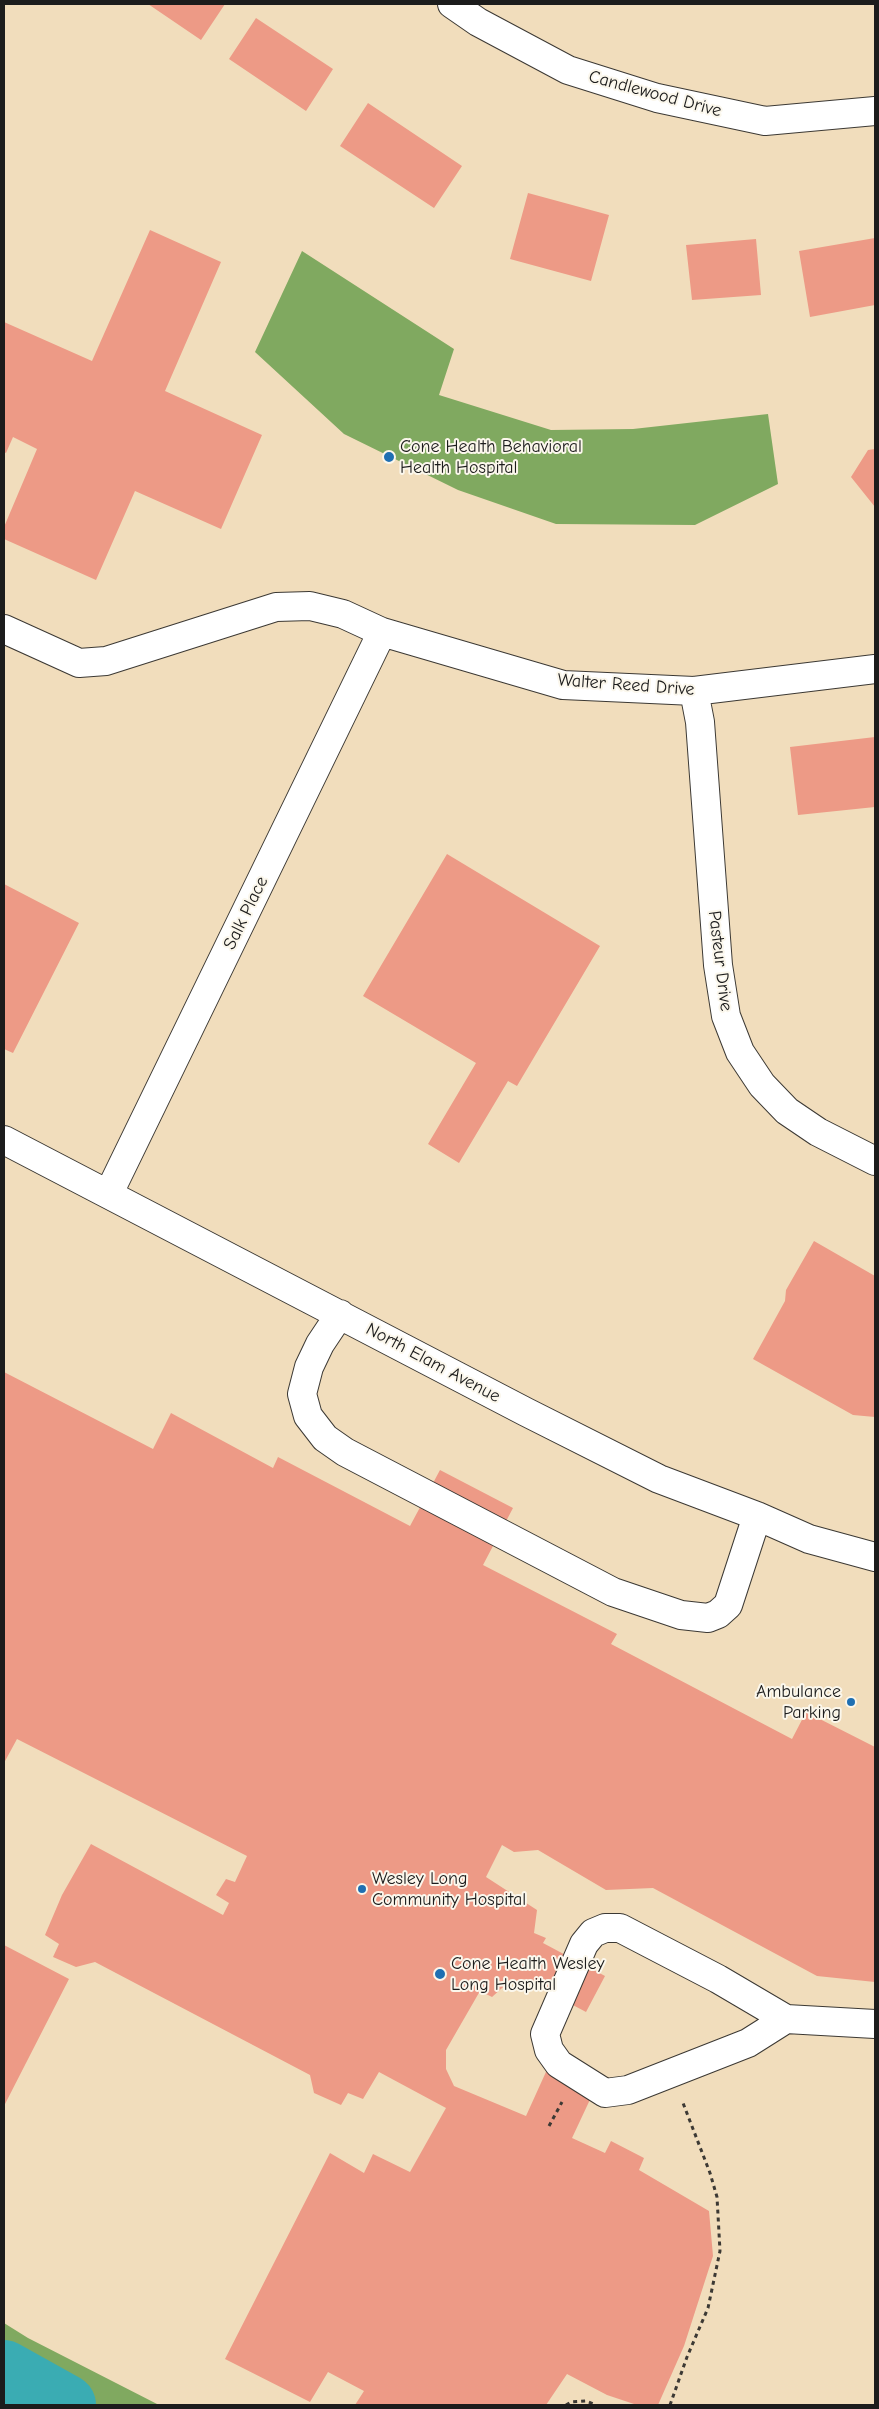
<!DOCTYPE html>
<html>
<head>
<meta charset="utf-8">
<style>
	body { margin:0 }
	#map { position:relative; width:879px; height:2409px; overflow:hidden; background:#f1ddbc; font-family:"Comic Neue",sans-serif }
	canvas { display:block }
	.frame { position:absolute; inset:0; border:5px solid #1c1c1c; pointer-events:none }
</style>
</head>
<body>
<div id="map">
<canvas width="879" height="2409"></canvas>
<div class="frame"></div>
</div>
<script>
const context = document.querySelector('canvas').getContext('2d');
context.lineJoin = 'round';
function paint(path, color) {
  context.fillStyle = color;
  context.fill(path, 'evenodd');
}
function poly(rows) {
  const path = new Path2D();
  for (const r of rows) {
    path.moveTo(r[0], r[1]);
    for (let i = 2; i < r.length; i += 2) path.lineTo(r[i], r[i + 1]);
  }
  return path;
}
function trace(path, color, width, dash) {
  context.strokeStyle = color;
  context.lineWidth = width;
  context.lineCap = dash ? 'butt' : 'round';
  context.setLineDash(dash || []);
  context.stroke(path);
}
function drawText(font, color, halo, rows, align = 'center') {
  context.font = font + ' "Comic Neue",sans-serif';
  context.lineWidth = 4;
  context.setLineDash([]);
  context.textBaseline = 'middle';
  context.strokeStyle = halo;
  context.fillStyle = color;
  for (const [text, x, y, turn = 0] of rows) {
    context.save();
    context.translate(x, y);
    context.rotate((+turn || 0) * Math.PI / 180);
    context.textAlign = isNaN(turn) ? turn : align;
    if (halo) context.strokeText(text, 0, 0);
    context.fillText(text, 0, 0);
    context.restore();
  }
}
paint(poly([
	[302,251,454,349,439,395,551,430,633,429,768,414,778,484,695,525,556,524,458,490,344,434,255,352],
	[4,2323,28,2338,159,2405,4,2405]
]), '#80a960');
trace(poly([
	[4,2371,65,2405]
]), '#3aacb3', 62);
paint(poly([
	[148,4,225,4,201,40],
	[256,18,333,69,306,111,229,59],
	[368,103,462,166,434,208,340,146],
	[528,193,609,215,591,281,510,259],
	[150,230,221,262,165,391,262,435,221,529,135,491,96,580,4,539,4,527,37,449,13,437,6,453,4,452,4,322,92,361],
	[875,238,875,305,810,317,799,251],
	[756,239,761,295,692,300,686,245],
	[875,449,875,507,851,477,868,450],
	[875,737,875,807,798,815,790,747],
	[447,854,600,946,517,1086,508,1081,459,1163,428,1144,476,1063,363,996],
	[4,884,79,923,13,1053,4,1049],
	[814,1241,875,1276,875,1417,853,1415,753,1359,785,1301,786,1290],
	[4,1372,153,1449,171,1413,273,1468,278,1457,410,1526,440,1470,513,1508,483,1565,617,1634,611,1644,792,1739,806,1712,875,1747,875,1982,817,1976,653,1888,606,1890,538,1850,514,1852,502,1845,486,1877,537,1910,534,1933,546,1938,543,1943,605,1976,586,2012,524,1979,520,1985,511,1980,492,1997,480,1991,446,2050,446,2069,454,2086,526,2116,555,2052,602,2074,572,2138,605,2153,611,2141,644,2158,639,2170,709,2211,713,2256,684,2346,658,2405,637,2405,607,2395,567,2374,546,2405,355,2405,364,2391,328,2372,310,2402,225,2359,330,2153,364,2173,373,2154,410,2172,446,2108,379,2072,363,2099,348,2093,341,2105,314,2093,310,2075,95,1962,76,1967,53,1957,59,1944,45,1935,62,1895,91,1844,223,1915,229,1903,216,1895,226,1879,235,1882,247,1856,17,1739,4,1763],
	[4,1945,69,1979,4,2106]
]), '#ed9a86');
const minor = poly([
	[452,4,478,22,568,70,657,98,765,121,875,111],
	[4,629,79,663,106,661,276,607,310,606,343,614,382,632,563,685,694,691,875,669],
	[694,691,700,722,718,965,726,1016,740,1052,762,1085,787,1111,818,1132,875,1161],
	[4,1140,526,1412,659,1479,757,1516,809,1539,875,1557],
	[109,1193,382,632],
	[340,1314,320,1344,309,1367,302,1394,308,1416,325,1438,345,1452,613,1592,681,1615,708,1618,718,1614,728,1605,757,1516],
	[786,2019,748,2043,628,2090,605,2093,559,2064,549,2050,545,2034,584,1944,593,1933,605,1928,620,1928,718,1979,786,2019,875,2024]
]);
trace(minor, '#3c3934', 30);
trace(poly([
	[549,2126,562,2102],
	[566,2405,571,2402,586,2401,596,2405],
	[670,2405,687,2357,708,2308,720,2251,717,2197,710,2173,683,2103]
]), '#3c3934', 3, [4, 4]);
trace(minor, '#fff', 28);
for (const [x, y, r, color] of [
	[389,457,6,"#1f6fb2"],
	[851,1702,5,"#1f6fb2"],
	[362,1889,5,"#1f6fb2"],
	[440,1974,6,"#1f6fb2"]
]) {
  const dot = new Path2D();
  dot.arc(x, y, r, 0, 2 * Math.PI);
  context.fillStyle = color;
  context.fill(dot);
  trace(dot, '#fbf7ec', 2);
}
drawText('18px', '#1c1c1c', '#fbf7ec', [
	["Candlewood Drive",655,94,15],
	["Walter Reed Drive",626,685,4],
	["Salk Place",246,913,-64],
	["Pasteur Drive",720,961,83],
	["North Elam Avenue",433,1363,28]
]);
drawText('18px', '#1c1c1c', '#fbf7ec', [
	["Cone Health Behavioral",400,447],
	["Health Hospital",400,468],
	["Ambulance",841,1692,"right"],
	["Parking",841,1713,"right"],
	["Wesley Long",372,1879],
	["Community Hospital",372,1900],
	["Cone Health Wesley",451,1964],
	["Long Hospital",451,1985]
], 'left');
</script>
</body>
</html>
